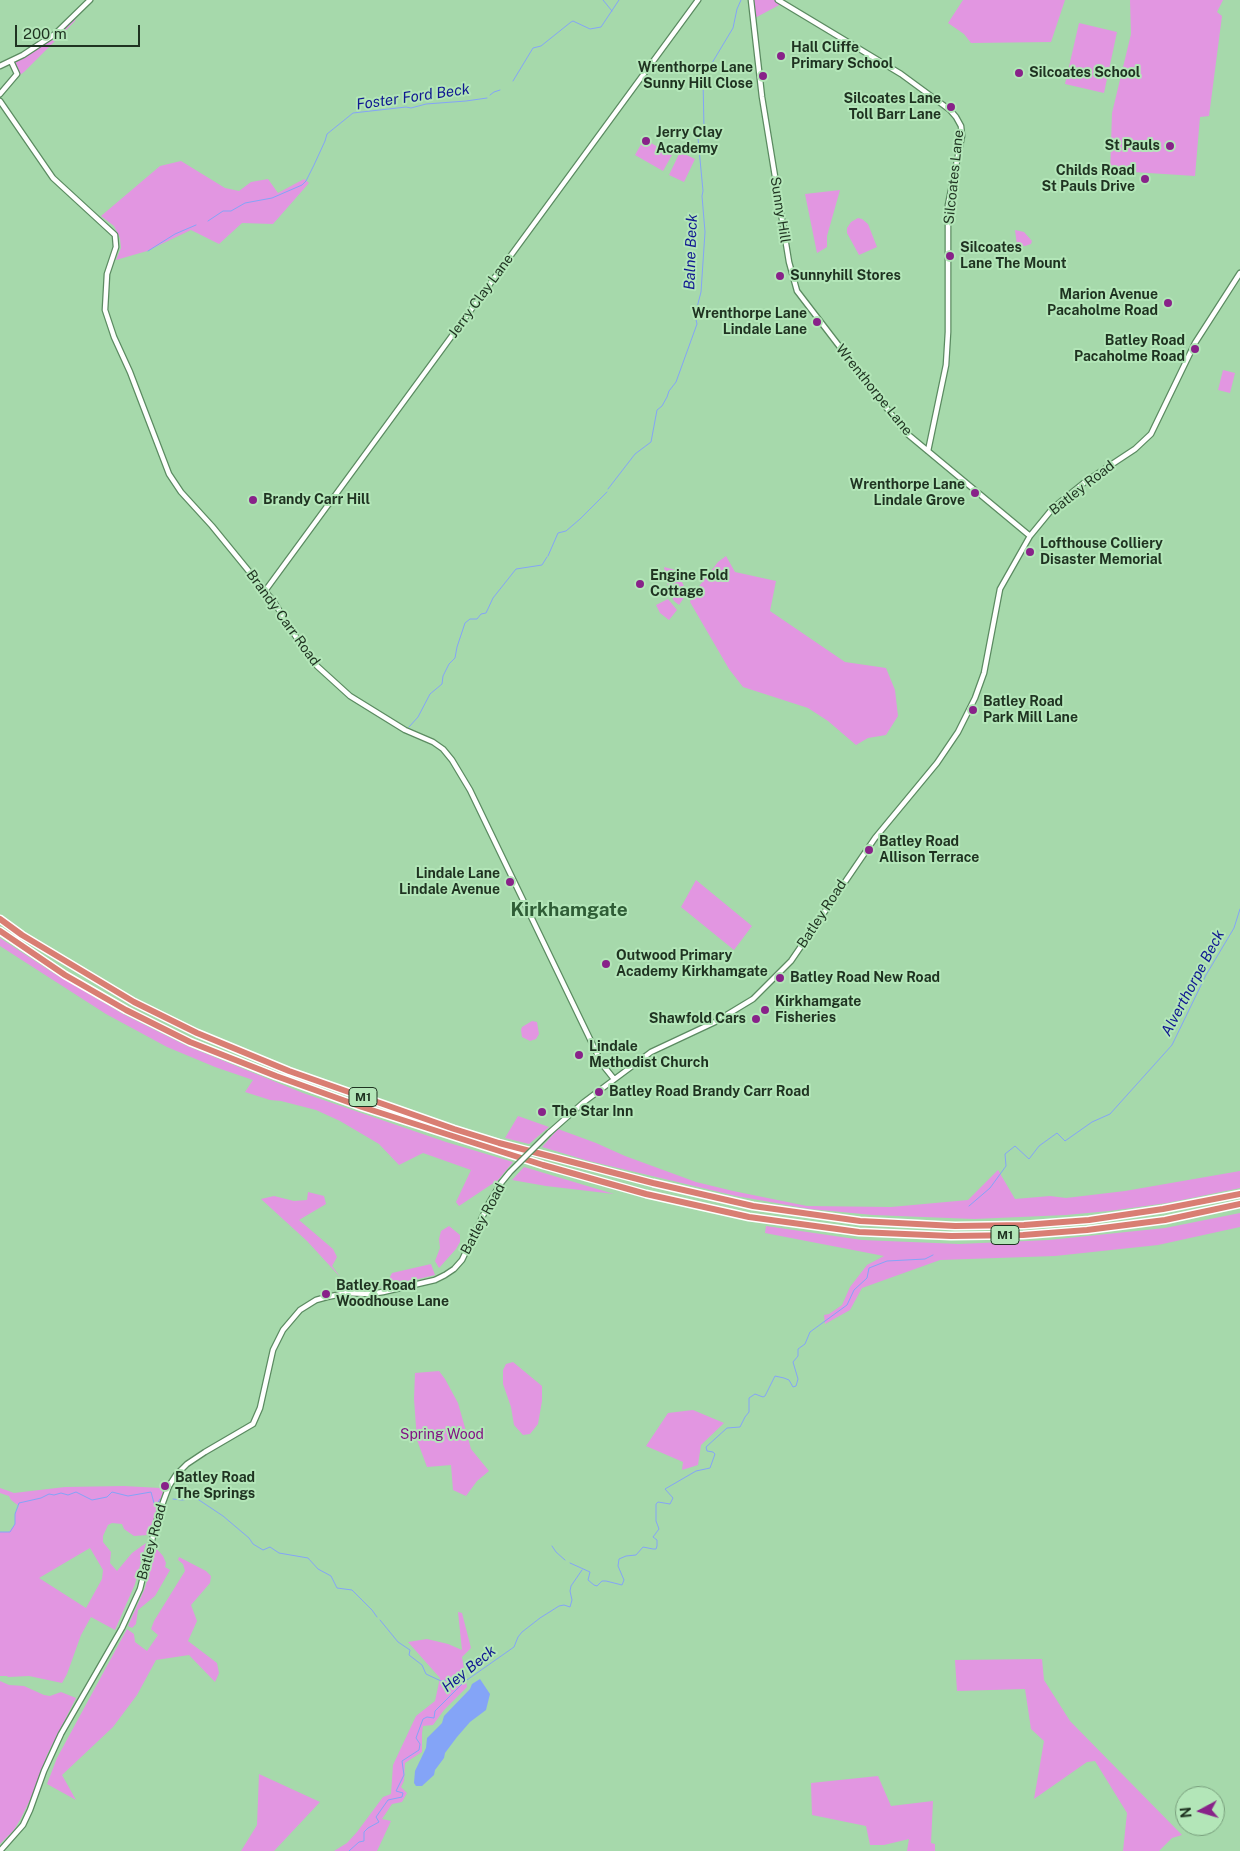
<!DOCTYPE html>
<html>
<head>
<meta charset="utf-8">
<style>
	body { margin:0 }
	#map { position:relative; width:1240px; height:1851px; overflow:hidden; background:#a6d9ab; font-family:"Public Sans",sans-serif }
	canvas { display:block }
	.north { position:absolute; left:1175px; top:1786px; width:50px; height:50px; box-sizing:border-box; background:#b3e6b8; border:1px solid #789e7c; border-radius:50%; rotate:264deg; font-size:14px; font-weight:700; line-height:20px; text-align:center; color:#1f3321 }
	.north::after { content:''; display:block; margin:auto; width:18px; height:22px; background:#882289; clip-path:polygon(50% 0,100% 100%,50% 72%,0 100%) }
	.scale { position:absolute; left:15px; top:25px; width:125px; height:22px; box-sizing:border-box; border:2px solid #1f3321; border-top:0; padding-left:6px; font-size:15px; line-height:18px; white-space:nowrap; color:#1f3321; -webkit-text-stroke:4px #b3e6b8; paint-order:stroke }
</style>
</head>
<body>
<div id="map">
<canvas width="1240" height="1851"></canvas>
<div class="north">N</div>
<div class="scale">200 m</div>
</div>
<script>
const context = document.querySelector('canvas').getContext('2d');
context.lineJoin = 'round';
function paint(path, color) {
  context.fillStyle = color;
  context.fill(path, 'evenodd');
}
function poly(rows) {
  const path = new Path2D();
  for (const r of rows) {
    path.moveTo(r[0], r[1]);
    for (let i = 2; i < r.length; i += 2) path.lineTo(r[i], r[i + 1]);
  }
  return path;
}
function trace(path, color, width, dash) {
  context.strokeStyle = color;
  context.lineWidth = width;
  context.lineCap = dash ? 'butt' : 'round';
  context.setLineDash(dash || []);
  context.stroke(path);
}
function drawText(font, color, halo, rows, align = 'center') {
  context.font = font + ' "Public Sans",sans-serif';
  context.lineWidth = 4;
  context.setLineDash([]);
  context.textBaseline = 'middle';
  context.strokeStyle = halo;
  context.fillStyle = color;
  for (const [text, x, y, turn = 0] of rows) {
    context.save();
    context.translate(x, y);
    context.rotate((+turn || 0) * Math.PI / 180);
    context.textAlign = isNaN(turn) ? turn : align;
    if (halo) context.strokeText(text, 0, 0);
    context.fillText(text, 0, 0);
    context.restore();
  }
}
paint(poly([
	[751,0,778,0,783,3,753,19],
	[963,0,1065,0,1051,42,971,43,964,34,948,23],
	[1130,0,1223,0,1217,12,1222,16,1209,116,1200,117,1195,176,1133,172,1110,176,1112,113,1131,34],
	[77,14,75,21,24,72,16,78,11,61,34,48],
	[1079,23,1117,32,1104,93,1065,84],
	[644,139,672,155,663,171,635,155],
	[680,152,695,159,684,182,669,175],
	[181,161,225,188,239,191,251,182,268,179,278,193,304,179,309,183,273,224,242,223,219,244,191,230,147,251,116,260,121,248,120,238,114,226,101,216,160,166],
	[840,190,827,236,827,247,817,253,805,194],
	[858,218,862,219,868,224,877,247,859,255,847,233,847,228,851,222],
	[1015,230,1024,232,1032,241,1031,244,1025,246,1017,245],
	[1223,370,1235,373,1230,393,1218,390],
	[726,556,735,572,776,581,770,611,845,662,886,668,895,690,898,716,886,735,868,738,856,745,828,721,808,708,743,687,729,669,690,602,693,594,718,562],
	[664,567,691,574,682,582,687,593,679,605,674,601,669,591],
	[668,599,677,610,669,620,660,613,656,605],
	[696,880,752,926,734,950,681,907],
	[0,938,55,974,123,1014,187,1046,303,1093,446,1142,513,1162,498,1180,459,1206,456,1202,471,1170,423,1153,399,1165,379,1144,340,1121,316,1110,281,1101,270,1100,245,1092,253,1080,215,1067,167,1047,106,1014,0,946],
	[532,1021,537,1022,539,1034,536,1039,530,1041,522,1037,521,1030,522,1027],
	[518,1116,549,1127,529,1144,505,1138],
	[558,1129,596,1143,625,1156,696,1182,733,1191,807,1206,891,1207,968,1200,998,1170,1015,1199,1050,1196,1066,1198,1125,1191,1240,1171,1240,1188,1167,1203,1109,1211,1066,1215,974,1219,873,1215,810,1209,736,1196,589,1161,542,1147],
	[524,1167,614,1194,546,1186,512,1180],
	[308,1192,324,1196,326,1204,299,1220,333,1249,337,1257,332,1266,341,1278,363,1290,350,1290,347,1288,341,1278,307,1241,261,1199,274,1196,294,1201,307,1200],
	[1240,1213,1240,1227,1158,1245,1055,1256,940,1260,862,1288,850,1310,825,1324,824,1315,829,1314,842,1305,850,1287,867,1265,884,1256,765,1233,766,1226,862,1240,959,1244,1049,1240,1165,1228],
	[449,1226,460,1235,460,1242,456,1249,439,1268,435,1261,440,1248,439,1239,441,1231],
	[431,1264,435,1275,380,1288,388,1281,392,1273],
	[513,1362,542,1386,542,1401,538,1424,530,1434,523,1435,514,1425,511,1407,503,1384,503,1370,506,1364],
	[439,1371,445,1379,458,1403,471,1449,489,1471,477,1481,466,1496,453,1490,451,1465,427,1467,417,1440,414,1399,415,1373],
	[693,1410,724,1423,701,1445,698,1465,682,1470,683,1462,646,1446,668,1413],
	[124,1486,160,1488,163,1492,148,1535,134,1536,124,1529,122,1524,112,1523,108,1525,103,1536,103,1542,111,1552,110,1563,117,1571,132,1553,146,1543,135,1584,115,1630,91,1617,81,1635,67,1674,62,1683,29,1676,8,1677,7,1676,0,1676,0,1532,9,1532,15,1524,15,1514,19,1506,11,1500,9,1496,0,1493,0,1488,14,1493,65,1487],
	[90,1548,103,1570,102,1579,86,1608,39,1578],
	[156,1548,163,1556,166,1563,165,1567,170,1570,155,1596,138,1610,136,1624,132,1628,128,1626,145,1588],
	[179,1557,206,1571,211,1576,210,1583,191,1605,197,1621,188,1641,217,1663,219,1673,215,1682,189,1655,156,1660,137,1695,113,1727,62,1775,76,1800,47,1784,57,1758,127,1629,134,1634,135,1642,147,1651,158,1635,151,1629,154,1621,185,1571,183,1564,178,1560],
	[458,1612,462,1613,471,1648,462,1657,467,1687,444,1710,433,1725,423,1726,422,1733,422,1752,405,1763,404,1781,401,1787,407,1793,402,1802,392,1804,382,1819,391,1821,377,1851,334,1851,347,1843,357,1832,383,1797,391,1794,393,1765,416,1716,435,1701,440,1678,408,1642,427,1639,448,1644,462,1650],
	[1042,1659,1044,1680,1070,1721,1182,1835,1172,1838,1159,1851,1123,1851,1127,1813,1095,1761,1087,1762,1034,1799,1044,1741,1031,1729,1025,1689,957,1691,955,1660],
	[0,1681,9,1685,24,1686,44,1695,50,1696,61,1692,76,1698,47,1755,32,1796,20,1820,14,1830,0,1844],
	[259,1774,320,1802,274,1851,241,1851,257,1825],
	[878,1776,891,1806,933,1801,931,1843,935,1844,935,1851,907,1851,909,1839,884,1845,870,1845,866,1826,812,1815,811,1783]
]), '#e296e1');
paint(poly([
	[480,1679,490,1694,486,1710,470,1722,457,1737,445,1753,444,1758,435,1770,434,1775,422,1786,416,1786,414,1783,415,1771,426,1748,427,1738,442,1723,444,1716,470,1689,472,1684]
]), '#84a4f7');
trace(poly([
	[603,0,612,11],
	[513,81,533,48,541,46,571,22,573,21,590,29,601,27,619,0],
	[490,95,494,92,500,90],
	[208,221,223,211,231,211,245,203,272,198,302,185,306,181,314,165,325,141,327,134,353,113,406,107,411,108,426,104,466,101,487,98],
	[148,251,175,234,196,225],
	[608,489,635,454,651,442,657,410,662,406,667,397,669,391,676,382,697,324,695,315,701,292,705,232,702,196,703,191,698,138,704,130,703,78,733,28,737,9,741,0],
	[548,556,558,533,566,531,580,519,607,492],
	[409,727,418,717,430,694,442,684,443,676,449,664,455,658,457,647,465,623,470,619,477,619,481,614,486,613,493,598,516,569,542,565,547,557],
	[969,1206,990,1188,1006,1166,1005,1154,1015,1146,1029,1159,1039,1146,1057,1133,1065,1141,1092,1122,1110,1114,1172,1045,1206,975,1234,928,1240,909],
	[173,1499,182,1500,196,1498,223,1516,249,1538,253,1544,263,1550,270,1547,279,1553,308,1558,318,1569,331,1576,337,1588,352,1590,372,1610,377,1617],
	[0,1532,10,1532,15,1524,15,1514,19,1503,41,1498,49,1494,54,1495,61,1493,68,1495,76,1492,92,1500,107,1497,112,1492,128,1496,151,1492,154,1503,157,1504,160,1499],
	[552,1546,556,1552,565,1560],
	[570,1563,590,1572,588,1580,594,1585,597,1586,602,1581,606,1581,622,1585,624,1580,618,1566,619,1559,626,1556,636,1555,643,1547,653,1549,656,1549,657,1546,657,1540,653,1537,659,1529,656,1521,656,1504,658,1502,670,1504,673,1498,665,1489,696,1471,710,1468,715,1454,713,1452,707,1451,706,1447,727,1428,740,1427,745,1417,749,1412,749,1398,755,1394,763,1397,765,1396,775,1376,784,1378,789,1380,793,1387,796,1386,798,1379,793,1362,798,1356,798,1349,805,1344,810,1332,847,1305,854,1290,867,1278,869,1268,887,1261,925,1259,933,1255],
	[380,1620,398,1642,410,1650,409,1655,422,1665,426,1674,441,1681,452,1679,464,1682],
	[349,1851,359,1842,364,1841,364,1832,368,1828,379,1822,376,1817,388,1800,402,1797,403,1793,396,1791,404,1775,402,1761,419,1750,420,1744,416,1738,423,1719,427,1717,434,1718,435,1711,464,1682,514,1647,518,1637,522,1632,540,1618,559,1606,564,1605,570,1607,572,1600,570,1591,571,1586,582,1570]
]), '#84a4f7', 1);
const minor = poly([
	[751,0,762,97,789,262,797,291,905,432,1030,536],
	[778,0,901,74,950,110,956,117,961,126,962,136,948,205,948,332,946,365,928,451],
	[0,66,23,55,55,34,90,0],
	[0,94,17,74,11,61],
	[0,101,53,178,115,235,116,247,107,274,105,310,114,337,130,372,169,474,181,492,212,526,274,602,308,656,317,666,350,696,405,730,433,742,443,749,452,760,470,790,602,1064,614,1079],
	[265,591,698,0],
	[549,1133,584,1102,651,1052,715,1022,753,999,791,961,875,838,937,763,958,732,975,698,984,673,1000,589,1030,536,1053,508,1064,499,1085,482,1135,449,1151,434,1195,343,1240,273],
	[0,1851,23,1825,30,1810,44,1771,61,1734,122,1628,140,1589,158,1516,169,1486,176,1475,187,1464,205,1452,253,1424,260,1408,273,1350,283,1330,300,1310,316,1300,327,1297,347,1293,370,1294,383,1292,435,1280,445,1275,454,1269,462,1260,489,1203,501,1183]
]);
const highway = poly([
	[0,919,22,935,134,1002,197,1033,289,1071,454,1129,499,1143,653,1183,753,1206,860,1221,955,1226,1024,1225,1089,1220,1163,1209,1240,1194],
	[0,931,65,975,126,1010,190,1042,276,1076,362,1107,543,1165,646,1194,749,1217,859,1232,951,1236,1023,1235,1087,1230,1165,1220,1240,1204]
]);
trace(minor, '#5b8b61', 7);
trace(highway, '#fff', 9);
trace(minor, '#fff', 4.5);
trace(highway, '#d97e73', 6);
const minorBridge = poly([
	[501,1183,510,1172,549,1133]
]);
trace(minorBridge, '#5b8b61', 7, []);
trace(minorBridge, '#fff', 4.5);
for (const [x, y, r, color] of [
	[781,56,5,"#882289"],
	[1019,73,5,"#882289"],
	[763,76,5,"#882289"],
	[951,107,5,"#882289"],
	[646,141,5,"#882289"],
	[1170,146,5,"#882289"],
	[1145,179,5,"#882289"],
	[950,256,5,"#882289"],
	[780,276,5,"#882289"],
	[1168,303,5,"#882289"],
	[817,322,5,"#882289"],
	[1195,349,5,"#882289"],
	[975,493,5,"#882289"],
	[253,500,5,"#882289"],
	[1030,552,5,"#882289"],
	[640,584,5,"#882289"],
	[973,710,5,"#882289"],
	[869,850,5,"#882289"],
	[510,882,5,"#882289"],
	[606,964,5,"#882289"],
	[780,978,5,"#882289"],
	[765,1010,5,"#882289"],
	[756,1019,5,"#882289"],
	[579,1055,5,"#882289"],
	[599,1092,5,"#882289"],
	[542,1112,5,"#882289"],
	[326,1294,5,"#882289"],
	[165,1486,5,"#882289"]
]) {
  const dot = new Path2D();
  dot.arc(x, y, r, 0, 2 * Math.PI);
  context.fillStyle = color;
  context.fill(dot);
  trace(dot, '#b3e6b8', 2);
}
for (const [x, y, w] of [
	[363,1097,28],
	[1005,1235,28]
]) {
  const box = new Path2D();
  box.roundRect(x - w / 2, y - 9.5, w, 19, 4);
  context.fillStyle = '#b3e6b8';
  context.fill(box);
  trace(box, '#1f3321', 1);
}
drawText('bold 12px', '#1f3321', null, [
	["M1",363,1097],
	["M1",1005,1235]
]);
drawText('bold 14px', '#1f3321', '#b3e6b8', [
	["Hall Cliffe",791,48],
	["Primary School",791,64],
	["Wrenthorpe Lane",753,68,"right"],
	["Sunny Hill Close",753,84,"right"],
	["Silcoates School",1029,73],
	["Silcoates Lane",941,99,"right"],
	["Toll Barr Lane",941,115,"right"],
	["Jerry Clay",656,133],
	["Academy",656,149],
	["St Pauls",1160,146,"right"],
	["Childs Road",1135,171,"right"],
	["St Pauls Drive",1135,187,"right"],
	["Silcoates",960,248],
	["Lane The Mount",960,264],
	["Sunnyhill Stores",790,276],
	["Marion Avenue",1158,295,"right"],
	["Pacaholme Road",1158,311,"right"],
	["Wrenthorpe Lane",807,314,"right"],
	["Lindale Lane",807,330,"right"],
	["Batley Road",1185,341,"right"],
	["Pacaholme Road",1185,357,"right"],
	["Wrenthorpe Lane",965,485,"right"],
	["Lindale Grove",965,501,"right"],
	["Brandy Carr Hill",263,500],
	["Lofthouse Colliery",1040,544],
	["Disaster Memorial",1040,560],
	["Engine Fold",650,576],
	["Cottage",650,592],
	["Batley Road",983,702],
	["Park Mill Lane",983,718],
	["Batley Road",879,842],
	["Allison Terrace",879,858],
	["Lindale Lane",500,874,"right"],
	["Lindale Avenue",500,890,"right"],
	["Outwood Primary",616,956],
	["Academy Kirkhamgate",616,972],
	["Batley Road New Road",790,978],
	["Kirkhamgate",775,1002],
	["Fisheries",775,1018],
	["Shawfold Cars",746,1019,"right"],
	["Lindale",589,1047],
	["Methodist Church",589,1063],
	["Batley Road Brandy Carr Road",609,1092],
	["The Star Inn",552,1112],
	["Batley Road",336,1286],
	["Woodhouse Lane",336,1302],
	["Batley Road",175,1478],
	["The Springs",175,1494]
], 'left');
drawText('14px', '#1f3321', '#b3e6b8', [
	["Silcoates Lane",954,177,-84],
	["Sunny Hill",780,210,81],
	["Jerry Clay Lane",481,296,-54],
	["Wrenthorpe Lane",874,390,51],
	["Batley Road",1082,488,-38],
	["Brandy Carr Road",283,618,54],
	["Batley Road",822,914,-57],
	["Batley Road",483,1219,-62],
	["Batley Road",152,1542,-75]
]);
drawText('14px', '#821184', '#b3e6b8', [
	["Spring Wood",442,1435]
]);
drawText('italic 15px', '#101891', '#b3e6b8', [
	["Foster Ford Beck",413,97,-8],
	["Balne Beck",691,252,-88],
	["Alverthorpe Beck",1193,983,-62],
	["Hey Beck",469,1669,-39]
]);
drawText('bold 19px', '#2f5d36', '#b3e6b8', [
	["Kirkhamgate",569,910]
]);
</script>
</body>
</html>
